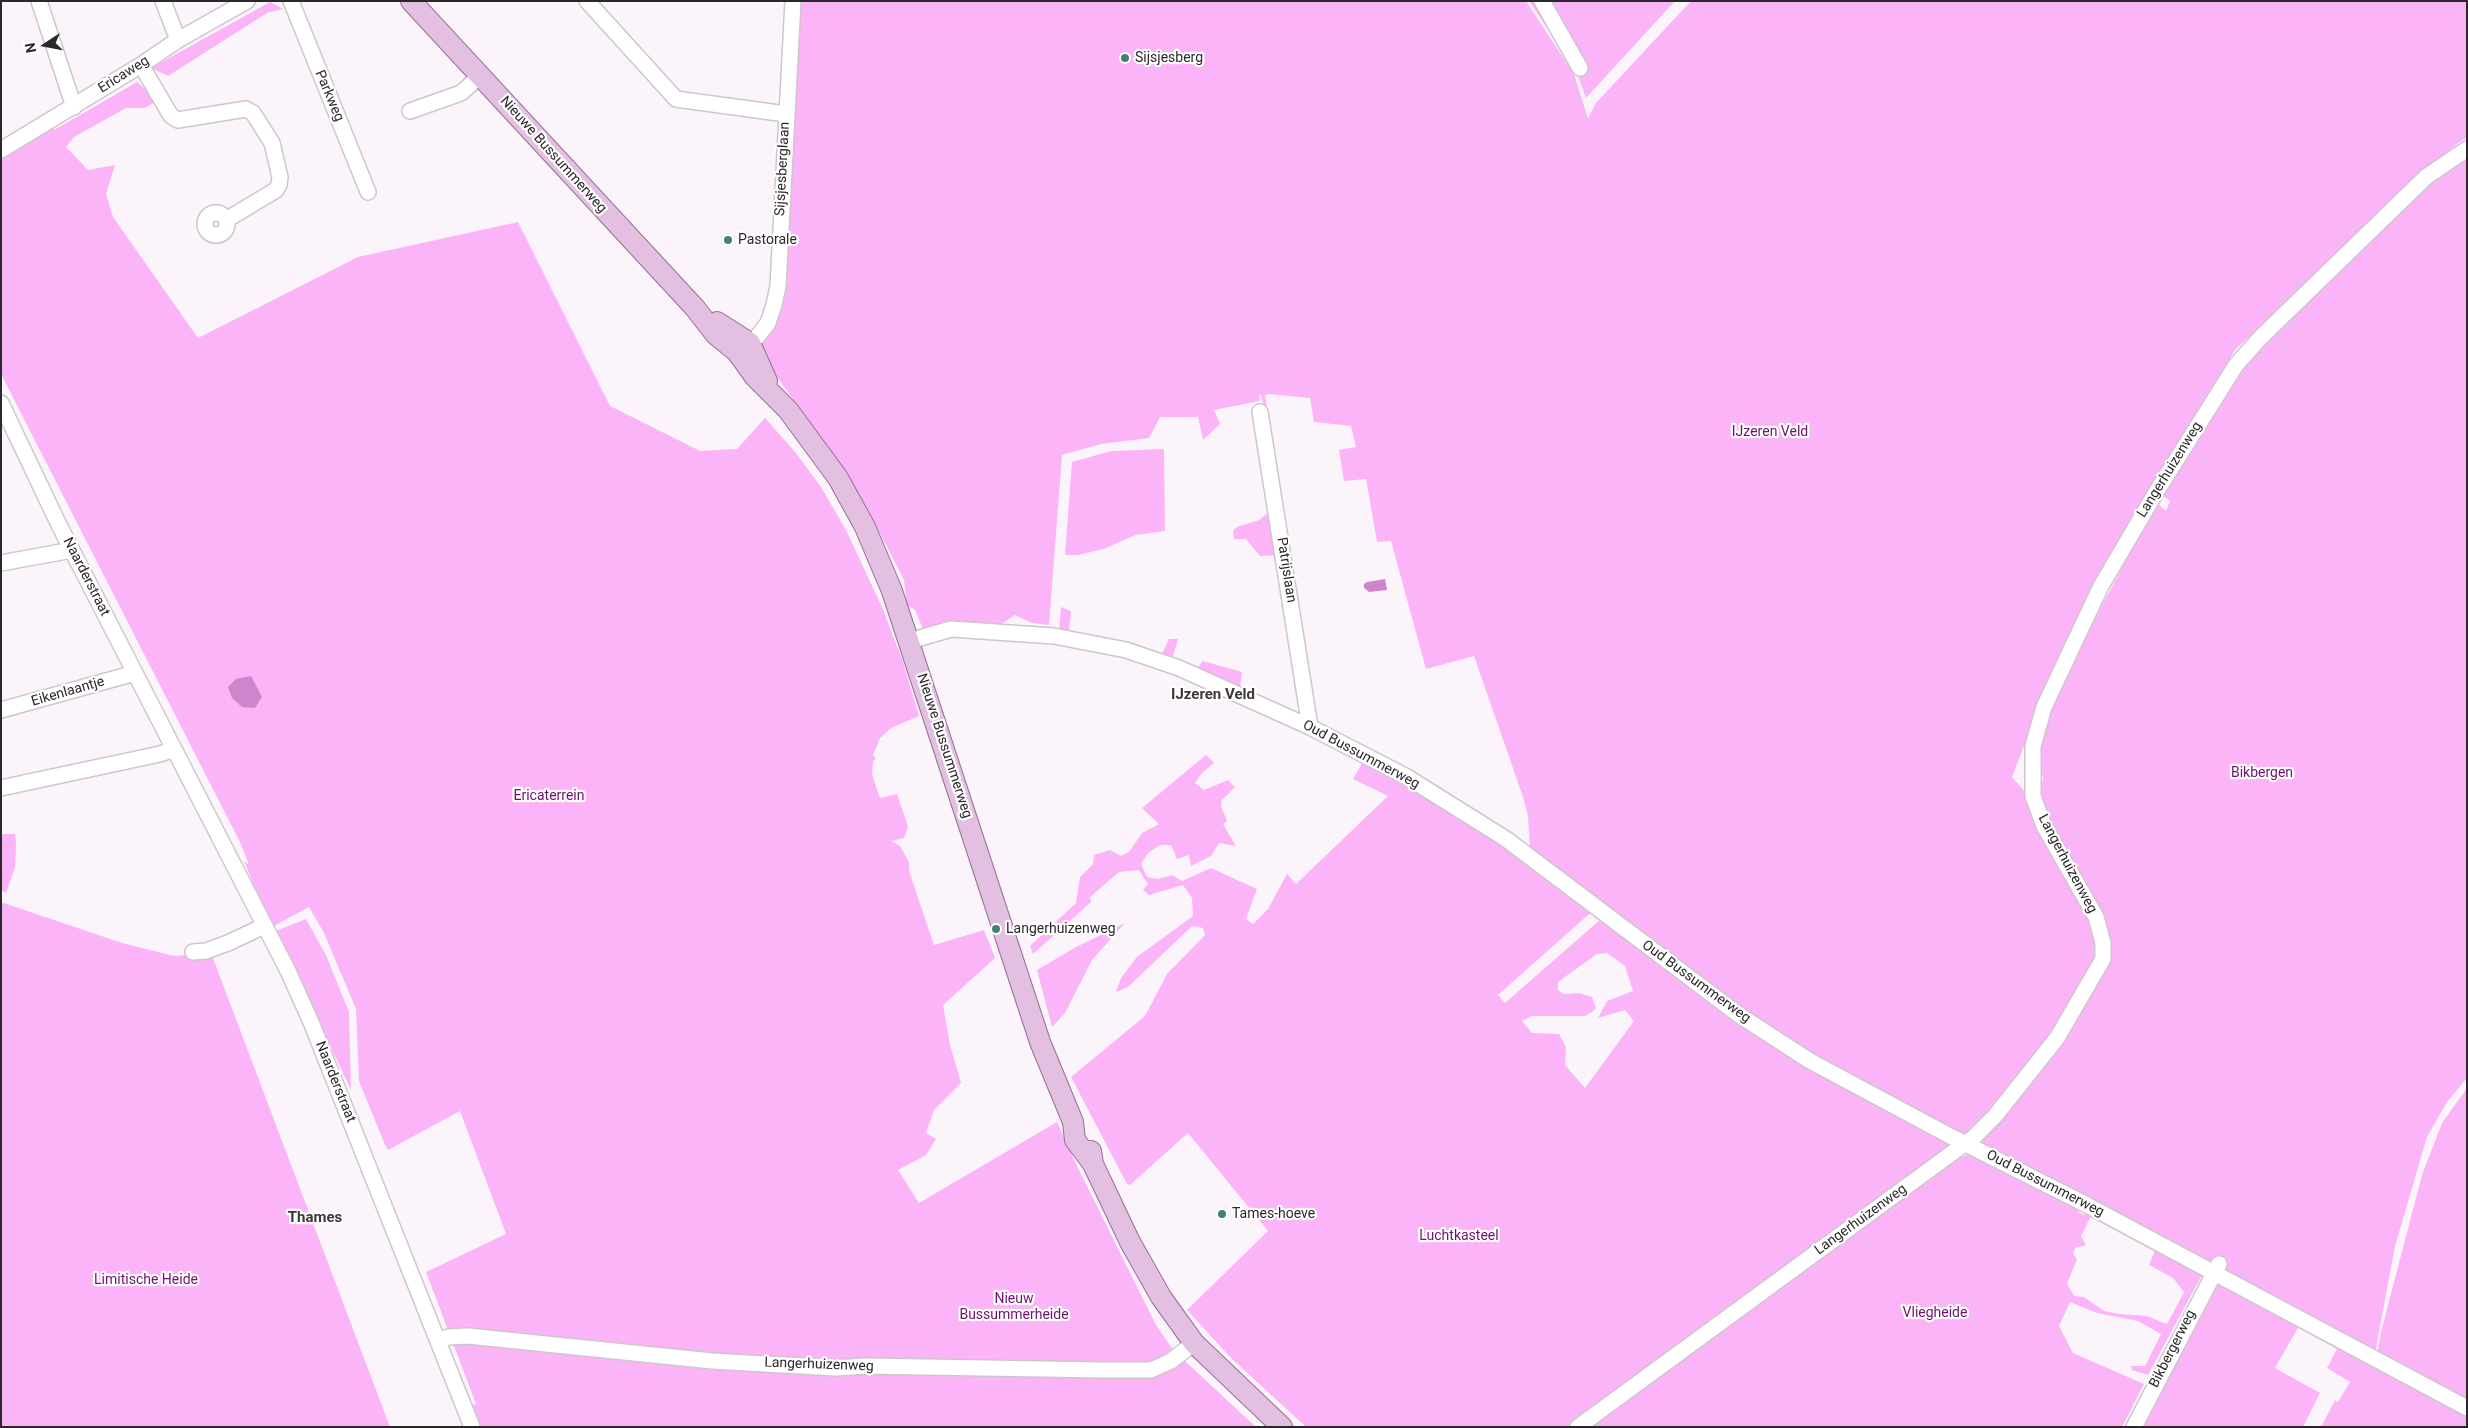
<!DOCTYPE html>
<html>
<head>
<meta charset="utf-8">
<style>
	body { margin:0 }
	#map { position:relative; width:2468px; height:1428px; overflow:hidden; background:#fcf4fb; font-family:Roboto,sans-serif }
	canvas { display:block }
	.frame { position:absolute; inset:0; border:2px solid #2b282b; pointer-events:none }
	.north { position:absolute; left:20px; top:20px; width:50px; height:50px; -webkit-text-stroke:4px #fff; paint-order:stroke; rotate:259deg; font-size:14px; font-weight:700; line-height:20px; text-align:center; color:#2b282b }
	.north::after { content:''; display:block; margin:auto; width:18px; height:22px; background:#2b282b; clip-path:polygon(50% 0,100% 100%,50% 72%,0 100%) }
</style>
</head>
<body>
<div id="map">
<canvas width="2468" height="1428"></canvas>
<div class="frame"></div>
<div class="north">N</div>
</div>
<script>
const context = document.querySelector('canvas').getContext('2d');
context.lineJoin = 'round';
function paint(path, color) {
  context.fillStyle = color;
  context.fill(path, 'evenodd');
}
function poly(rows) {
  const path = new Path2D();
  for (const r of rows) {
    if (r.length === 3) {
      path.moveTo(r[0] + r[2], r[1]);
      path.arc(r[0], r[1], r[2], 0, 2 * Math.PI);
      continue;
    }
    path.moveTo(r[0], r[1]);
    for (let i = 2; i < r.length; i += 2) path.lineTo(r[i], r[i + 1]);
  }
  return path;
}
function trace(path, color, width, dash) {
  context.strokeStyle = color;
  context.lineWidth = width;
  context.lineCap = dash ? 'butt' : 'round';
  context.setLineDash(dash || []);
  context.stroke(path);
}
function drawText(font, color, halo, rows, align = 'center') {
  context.font = font + ' Roboto,sans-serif';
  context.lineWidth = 4.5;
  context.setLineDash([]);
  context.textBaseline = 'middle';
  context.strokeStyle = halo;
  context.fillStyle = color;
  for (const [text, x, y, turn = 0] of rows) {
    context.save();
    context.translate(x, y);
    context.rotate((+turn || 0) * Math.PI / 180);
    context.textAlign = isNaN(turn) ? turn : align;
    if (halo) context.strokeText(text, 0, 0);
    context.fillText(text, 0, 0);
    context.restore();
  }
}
paint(poly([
	[794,1,1526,1,1574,74,1588,119,1595,104,1691,1,2467,1,2467,138,2458,143,2424,171,2235,350,2154,485,2038,710,2012,777,2025,792,2041,831,2092,920,2099,952,2051,1039,1968,1136,1926,1119,1830,1068,1741,1012,1530,850,1528,816,1523,797,1474,656,1426,669,1391,541,1377,542,1366,479,1344,481,1339,450,1356,447,1351,426,1314,422,1310,398,1268,394,1265,395,1267,407,1264,408,1261,395,1259,395,1260,401,1214,410,1220,424,1203,440,1198,417,1160,417,1149,438,1101,444,1062,455,1049,625,1032,623,1015,615,998,626,923,629,915,610,907,605,904,580,868,510,828,446,765,361,759,343,769,335,780,301],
	[1529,1,1675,1,1586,98,1576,71],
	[270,2,283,9,267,13,168,76,151,68],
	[137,82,158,100,145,108,126,108,74,137,66,147,88,170,115,165,106,194,113,217,198,338,358,257,518,222,610,406,700,451,737,449,765,418,796,453,821,487,846,530,882,607,903,662,919,716,891,728,880,738,873,755,876,759,873,761,872,775,880,798,897,794,908,827,904,838,891,841,900,846,909,862,909,871,934,945,984,930,995,958,943,1005,950,1045,961,1083,934,1110,926,1133,936,1139,926,1155,898,1170,919,1203,1057,1122,1076,1164,1156,1325,1174,1351,1256,1427,480,1427,471,1405,476,1404,426,1272,506,1234,460,1111,388,1150,385,1145,359,1081,356,1009,324,933,309,907,274,926,272,921,269,923,244,861,249,865,241,844,1,374,1,155,53,128,54,130],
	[2467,157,2467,1078,2447,1102,2427,1137,2395,1246,2373,1364,2467,1414,2467,1427,2321,1427,2335,1400,2338,1402,2350,1382,2327,1368,2337,1349,2299,1326,2275,1368,2320,1393,2303,1427,2139,1427,2218,1282,1982,1144,1985,1135,2107,959,2049,826,2038,792,2037,781,2043,781,2042,771,2037,771,2040,732,2078,650,2157,503,2166,511,2170,501,2161,494,2231,371,2432,181],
	[1164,449,1165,531,1135,535,1104,549,1077,555,1065,555,1072,462,1111,451],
	[1268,513,1284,555,1260,556,1246,539,1234,539,1233,531,1237,527,1259,520],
	[1061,607,1071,611,1069,632,1059,631],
	[1169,639,1178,639,1172,660,1161,656],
	[1203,661,1242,672,1240,689,1194,672],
	[1206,755,1214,763,1202,773,1195,783,1204,790,1228,780,1235,787,1222,800,1221,806,1227,821,1223,824,1236,846,1219,843,1211,856,1191,866,1189,855,1177,859,1171,845,1160,845,1148,853,1141,864,1147,877,1158,879,1172,875,1182,881,1211,868,1257,889,1246,919,1253,924,1268,909,1287,874,1296,884,1388,796,1353,779,1363,762,1401,784,1410,776,1597,907,1498,995,1505,1003,1601,919,1648,952,1949,1140,1951,1146,1571,1427,1306,1427,1231,1358,1187,1310,1268,1231,1188,1133,1130,1185,1127,1184,1071,1077,1145,1016,1167,974,1205,935,1203,928,1192,926,1128,987,1116,992,1121,978,1137,957,1193,916,1192,898,1183,885,1149,895,1143,890,1148,884,1139,870,1119,872,1090,897,1091,902,1033,954,1030,946,1076,903,1080,877,1093,864,1094,855,1110,850,1121,856,1129,852,1142,833,1159,824,1142,808],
	[1607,953,1625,966,1633,991,1607,1001,1598,1018,1625,1010,1634,1021,1585,1088,1565,1065,1566,1047,1559,1034,1532,1033,1522,1021,1532,1016,1585,1016,1592,1012,1596,1008,1592,997,1579,993,1564,994,1558,990,1558,982,1597,954],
	[1,834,15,834,16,845,15,867,6,893,1,890],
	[1,902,122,943,174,956,211,953,390,1427,1,1427],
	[306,919,326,955,349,1012,351,1090,276,931],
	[1125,923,1092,960,1065,1013,1052,1027,1037,970,1076,947],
	[2467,1088,2467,1402,2381,1355,2378,1350,2381,1332,2422,1175,2442,1123],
	[1967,1155,1980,1156,2075,1208,2080,1213,2085,1215,2087,1213,2091,1216,2081,1236,2086,1245,2075,1248,2073,1254,2077,1259,2067,1284,2074,1296,2084,1297,2104,1311,2120,1314,2147,1316,2167,1324,2184,1292,2173,1278,2149,1265,2156,1247,2202,1275,2148,1375,2132,1370,2131,1366,2145,1366,2161,1334,2138,1321,2097,1313,2070,1302,2059,1326,2073,1353,2144,1384,2122,1427,1589,1427,1952,1161]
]), '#fbb4f8');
paint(poly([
	[1385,579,1387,590,1369,592,1364,588,1364,584,1367,582],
	[251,676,262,697,255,708,242,707,232,698,228,687,236,679]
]), '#cf85cc');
const minor = poly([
	[39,1,74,107],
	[163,1,178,40],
	[291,1,368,192],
	[587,1,676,99,786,114],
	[1542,1,1580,68],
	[141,65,171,116,178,120,246,109,253,113,272,143,280,177,279,185,276,190,226,220],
	[410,111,461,93,481,75],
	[1,150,141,65,178,40,247,1],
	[216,224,11],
	[741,349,757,337,768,323,774,305,778,286,793,1],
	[1,403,59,525,288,971,311,1022,472,1427],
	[1260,412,1310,727],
	[1,563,72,550],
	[910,641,951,629,1054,636,1126,650,1179,668,1310,727,1407,777,1506,839,1739,1015,1810,1061,1950,1136,2087,1205,2467,1408],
	[1,710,135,673],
	[1,788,160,754,174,749],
	[193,952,206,951,228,943,264,926],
	[438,1341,448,1337,468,1336,712,1361,836,1368,865,1366,1102,1370,1151,1370,1171,1361,1194,1343],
	[1578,1427,1974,1137,1995,1116,2057,1038,2103,959,2103,943,2096,917,2044,826,2033,796,2033,746,2044,707,2101,586,2155,494,2236,365,2260,338,2426,177,2467,149],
	[2134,1427,2219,1264]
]);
const major = poly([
	[411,1,695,308,716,335,737,352,755,377,788,410,838,478,865,527,892,591,1040,1042,1073,1122,1075,1140,1093,1164],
	[717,322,750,343,767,381],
	[1091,1151,1093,1164,1130,1242,1161,1297,1194,1343,1282,1427]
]);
trace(minor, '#cec6cd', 18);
trace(major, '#966f95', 22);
trace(minor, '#fff', 15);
trace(major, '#e3bfe2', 20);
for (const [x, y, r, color] of [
	[1125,58,5,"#428270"],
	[728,240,5,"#428270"],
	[996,929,5,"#428270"],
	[1222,1214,5,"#428270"]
]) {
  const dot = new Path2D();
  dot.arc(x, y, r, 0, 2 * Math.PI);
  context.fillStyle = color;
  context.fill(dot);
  trace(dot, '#fff', 2);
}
drawText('14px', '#2b282b', '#fff', [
	["Sijsjesberg",1135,58],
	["Pastorale",738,240],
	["Langerhuizenweg",1006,929],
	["Tames-hoeve",1232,1214]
], 'left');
drawText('14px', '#2b282b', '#fff', [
	["Ericaweg",124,75,-32],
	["Parkweg",329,96,67],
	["Nieuwe Bussummerweg",553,155,48],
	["Sijsjesberglaan",783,169,-87],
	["Langerhuizenweg",2170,470,-58],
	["Patrijslaan",1286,570,81],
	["Naarderstraat",86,577,63],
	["Eikenlaantje",68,692,-16],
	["Nieuwe Bussummerweg",944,746,72],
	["Oud Bussummerweg",1361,755,28],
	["Langerhuizenweg",2067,864,62],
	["Oud Bussummerweg",1696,982,36],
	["Naarderstraat",335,1082,68],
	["Oud Bussummerweg",2045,1184,27],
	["Langerhuizenweg",1861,1220,-36],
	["Bikbergerweg",2173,1349,-63],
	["Langerhuizenweg",819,1365,2]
]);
drawText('14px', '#6d126d', '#fff', [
	["IJzeren Veld",1770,432],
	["Bikbergen",2262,773],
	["Ericaterrein",549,796],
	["Luchtkasteel",1459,1236],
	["Limitische Heide",146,1280],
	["Nieuw",1014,1299],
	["Bussummerheide",1014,1315],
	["Vliegheide",1935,1313]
]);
drawText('bold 15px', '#3d373d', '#fff', [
	["IJzeren Veld",1213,695],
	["Thames",315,1218]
]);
</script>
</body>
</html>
